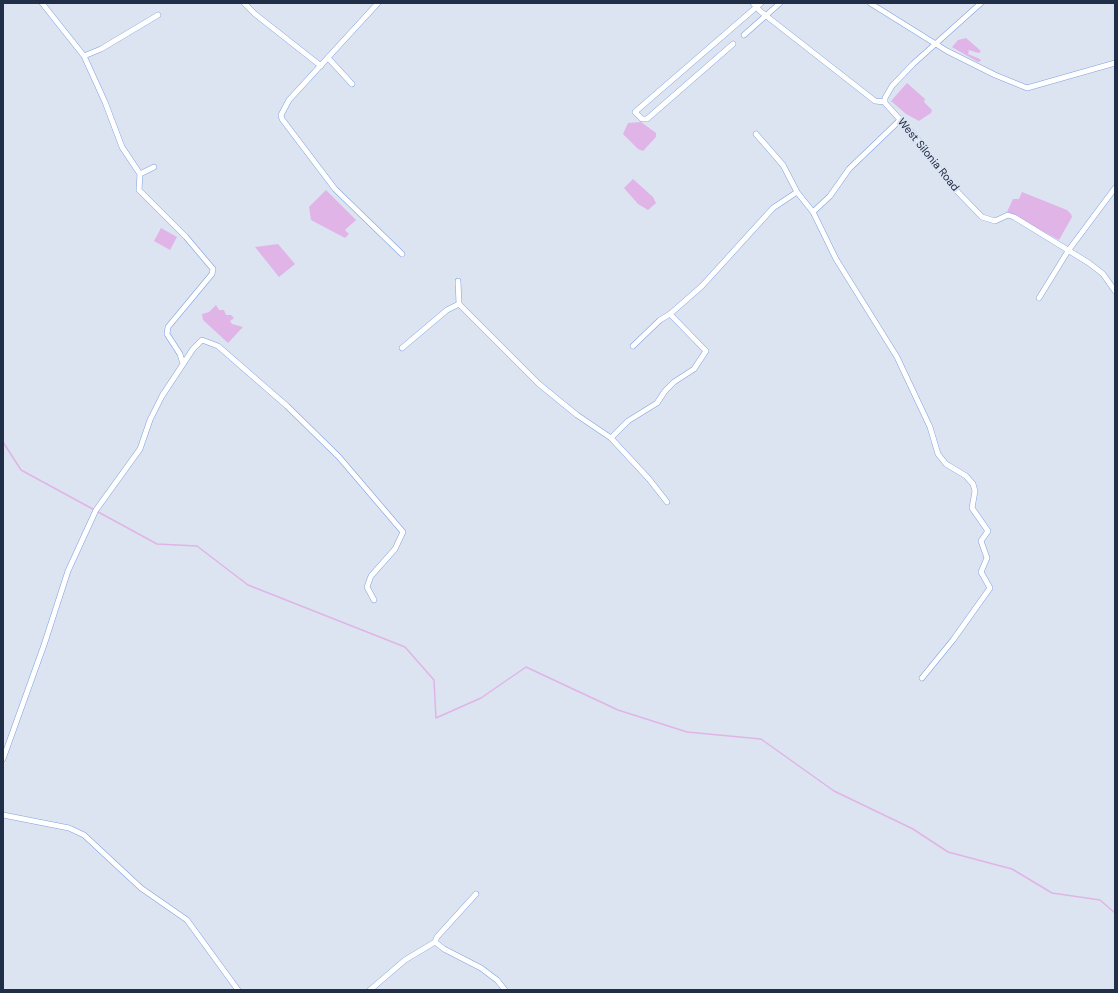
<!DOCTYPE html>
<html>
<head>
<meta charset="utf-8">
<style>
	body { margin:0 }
	#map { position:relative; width:1118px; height:993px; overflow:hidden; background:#dce4f1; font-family:"DM Sans",sans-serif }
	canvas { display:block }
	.frame { position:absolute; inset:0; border:4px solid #202e48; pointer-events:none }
</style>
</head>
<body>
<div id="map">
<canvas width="1118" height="993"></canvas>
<div class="frame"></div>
</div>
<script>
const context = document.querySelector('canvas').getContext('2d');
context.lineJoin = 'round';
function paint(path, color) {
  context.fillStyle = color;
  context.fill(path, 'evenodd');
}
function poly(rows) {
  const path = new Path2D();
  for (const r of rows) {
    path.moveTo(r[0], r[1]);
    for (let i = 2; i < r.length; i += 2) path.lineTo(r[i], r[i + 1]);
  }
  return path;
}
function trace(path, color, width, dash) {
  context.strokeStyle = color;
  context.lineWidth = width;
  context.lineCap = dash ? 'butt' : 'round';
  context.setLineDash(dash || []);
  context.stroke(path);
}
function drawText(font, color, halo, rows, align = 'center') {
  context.font = font + ' "DM Sans",sans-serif';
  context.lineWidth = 4;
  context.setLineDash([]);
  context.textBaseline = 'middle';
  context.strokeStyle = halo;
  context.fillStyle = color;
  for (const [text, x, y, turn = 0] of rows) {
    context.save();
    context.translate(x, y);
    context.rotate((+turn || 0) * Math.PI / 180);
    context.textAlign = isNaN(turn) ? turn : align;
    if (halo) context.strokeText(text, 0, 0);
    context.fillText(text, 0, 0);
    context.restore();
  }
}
paint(poly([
	[966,38,981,51,979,53,977,52,978,53,969,50,968,54,980,59,981,61,978,62,952,47,958,40],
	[907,83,925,99,924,102,932,110,931,113,919,121,906,114,891,101],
	[641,122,656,133,656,137,643,151,638,149,623,134,628,123],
	[633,179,653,197,656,203,648,210,638,204,624,188],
	[326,190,356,220,345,230,349,234,345,238,311,220,309,207],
	[1022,192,1067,210,1071,214,1072,217,1059,240,1007,212,1013,199,1019,199],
	[161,228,177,237,170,250,154,241],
	[278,244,295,264,279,277,255,247],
	[216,305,219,310,224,310,226,315,231,315,234,318,230,321,232,324,243,327,228,343,203,320,202,314,209,312]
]), '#e0b4e6');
trace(poly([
	[3,442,21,470,157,544,197,546,248,585,405,647,434,680,436,718,481,698,526,667,618,710,687,732,761,739,834,791,913,829,948,852,1012,869,1052,893,1100,900,1115,913]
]), '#e0b4e6', 1.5);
const minor = poly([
	[42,3,84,56,105,102,122,147,140,174,139,190,186,237,213,269,212,274,168,327,167,334,180,354,183,364],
	[244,3,255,14,321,66],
	[378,3,289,100,281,115,282,119,335,189,402,254],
	[753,3,760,11,875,101,885,102],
	[870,3,947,51,995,75,1027,88,1115,63],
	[981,3,913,64,892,86,885,98,885,103,915,136,952,186,982,217,995,221,1008,215,1014,217,1089,263,1103,274,1115,291],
	[744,35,780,3],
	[733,44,647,119,642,119,635,112,761,3],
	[84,56,101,49,158,15],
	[329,59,352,84],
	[756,134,783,165,797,192,813,212,836,259,897,357,930,427,938,454,946,464,966,476,973,484,975,491,972,508,988,531,981,541,987,558,981,572,990,588,953,640,922,678],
	[140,174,154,167],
	[813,212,830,196,849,169,900,120],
	[458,281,459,304,539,384,577,415,611,438,649,479,667,502],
	[1039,298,1068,251,1115,188],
	[633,346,660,320,670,314,702,286,773,208,797,192],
	[402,348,447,310,459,304],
	[611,438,628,421,657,403,665,391,674,382,694,369,706,351,670,314],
	[3,759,44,645,68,571,96,510,140,449,150,420,162,396,193,349,202,340,218,346,287,406,339,457,403,532,395,549,371,576,367,587,374,600],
	[3,815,69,828,84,835,141,888,187,920,238,990],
	[435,942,444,949,481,968,497,980,505,990],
	[370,990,405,960,435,942,437,937,476,894]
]);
trace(minor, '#7fa1e1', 6);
trace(minor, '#fff', 5);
drawText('11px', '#202e48', '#dce4f1', [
	["West Silonia Road",928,155,51]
]);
</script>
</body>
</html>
